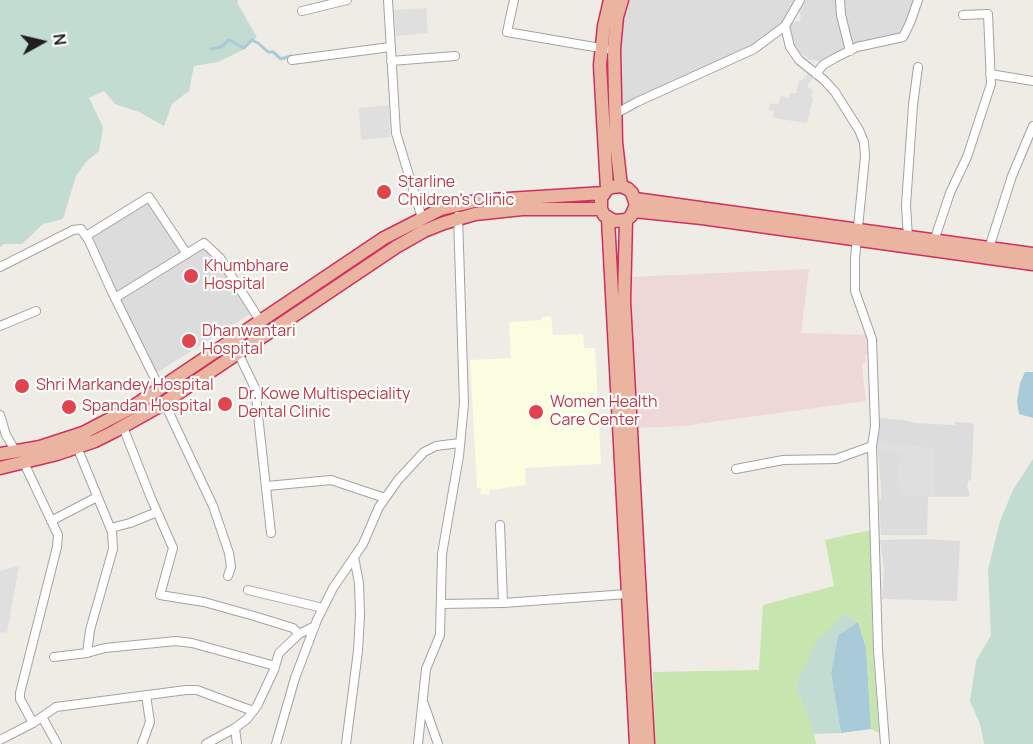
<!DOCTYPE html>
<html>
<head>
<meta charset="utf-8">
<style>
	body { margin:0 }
	#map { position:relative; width:1033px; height:744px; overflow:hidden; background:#efece5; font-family:Manrope,sans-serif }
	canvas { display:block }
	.north { position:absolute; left:12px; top:12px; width:60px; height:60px; -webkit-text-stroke:4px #fff; paint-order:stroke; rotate:82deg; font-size:16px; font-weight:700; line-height:24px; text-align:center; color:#1f1f1f }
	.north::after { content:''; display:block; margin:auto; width:21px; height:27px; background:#1f1f1f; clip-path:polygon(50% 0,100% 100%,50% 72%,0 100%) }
</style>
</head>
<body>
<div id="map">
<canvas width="1033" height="744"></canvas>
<div class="north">N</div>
</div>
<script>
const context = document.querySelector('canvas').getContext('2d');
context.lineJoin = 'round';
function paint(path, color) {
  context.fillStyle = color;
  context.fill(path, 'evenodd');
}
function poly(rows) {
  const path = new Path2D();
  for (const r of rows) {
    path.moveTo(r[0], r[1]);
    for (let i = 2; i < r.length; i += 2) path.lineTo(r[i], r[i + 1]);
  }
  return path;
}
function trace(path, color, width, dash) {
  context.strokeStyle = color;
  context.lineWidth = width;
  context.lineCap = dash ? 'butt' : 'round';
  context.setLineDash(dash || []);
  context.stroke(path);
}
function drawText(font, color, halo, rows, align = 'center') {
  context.font = font + ' Manrope,sans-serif';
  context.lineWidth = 4.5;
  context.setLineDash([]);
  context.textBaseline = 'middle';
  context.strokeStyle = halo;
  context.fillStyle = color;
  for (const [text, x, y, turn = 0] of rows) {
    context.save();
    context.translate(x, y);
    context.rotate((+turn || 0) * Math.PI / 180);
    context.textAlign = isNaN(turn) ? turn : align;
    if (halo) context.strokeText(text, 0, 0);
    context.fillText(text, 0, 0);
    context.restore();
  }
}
paint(poly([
	[623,0,800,0,778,33,617,113,613,63],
	[805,0,839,0,848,49,821,61,810,60,795,49,789,24,801,20,799,10],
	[843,0,915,0,901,34,851,45,844,17,846,16],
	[149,197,186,253,204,243,220,258,255,311,153,375,86,236],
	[879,418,904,420,915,423,954,425,956,422,971,423,974,426,971,480,968,481,967,489,969,490,969,497,928,497,927,535,881,535,879,500,881,500,881,486,877,442],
	[925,539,960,541,957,601,882,599,884,570,880,540]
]), '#dcdcdc');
paint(poly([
	[809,269,801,333,866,335,867,355,865,355,866,361,862,366,866,401,683,426,636,428,629,277]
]), '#eed8d6');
paint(poly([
	[551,316,553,335,583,334,584,348,595,348,601,464,525,468,526,485,490,490,489,495,480,494,481,488,477,488,470,360,511,358,509,322,541,320,543,317]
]), '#fbfde0');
paint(poly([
	[871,530,873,650,879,733,871,729,866,646,858,622,845,614,796,685,814,734,816,744,654,744,653,672,759,670,763,605,834,586,825,540]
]), '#c6e5af');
paint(poly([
	[0,0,238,0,237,3,257,37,243,50,218,62,194,66,189,91,172,104,164,126,139,112,115,104,104,91,89,98,103,127,99,151,86,162,76,176,63,219,43,224,22,244,4,244,0,247],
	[1033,459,1033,744,984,744,980,724,970,701,976,661,991,635,988,570,1000,521,1013,490],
	[845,614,858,622,838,635,831,673,841,733,814,734,796,686,816,642]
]), '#c3dcd2');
paint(poly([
	[426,8,428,33,396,36,394,10],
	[809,73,813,78,807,86,813,91,811,96,813,98,807,123,773,118,774,112,769,110,770,103,778,105,781,96,789,98,790,93,796,93,799,80,802,80],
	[389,105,390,137,361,140,359,108],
	[877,442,935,448,935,496,898,495,898,492,901,492,901,486,897,485,897,464,900,463,901,454,896,453,896,451,878,451],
	[19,566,7,633,0,632,0,571]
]), '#dfdfdf');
paint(poly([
	[1025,372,1033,372,1033,418,1019,414,1017,402,1020,383],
	[858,622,866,647,871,729,841,733,831,673,838,635]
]), '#a9cbd9');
trace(poly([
	[211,49,221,47,229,40,244,48,252,40,258,43,268,52,273,52,281,59,291,56,294,57]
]), '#a9cbd9', 3);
const minor = poly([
	[388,0,396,133,422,218],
	[514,0,507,32,606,49],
	[840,0,841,15,850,51],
	[302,11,347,0],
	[785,26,790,47,799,60,824,80,835,92,859,130,864,142,865,157,855,258,855,291,872,339,875,426,872,446],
	[292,60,390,47],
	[391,61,455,56],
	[816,74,823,65,835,58,857,47,903,37,910,23,918,0],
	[990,74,1033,81],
	[615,114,637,102,754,49,785,26,800,0],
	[86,236,149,197,187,254],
	[908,238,906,205,913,105,918,67],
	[933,244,950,193,967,157,991,84,988,14,963,15],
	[989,248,1012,176,1033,126],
	[0,267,73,230,81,229,89,241,112,292,160,389],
	[115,298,204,243,220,258,261,322],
	[0,326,36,311],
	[238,353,255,388,271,533],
	[164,402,213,506,229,553,231,567,228,576],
	[0,415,6,435,16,452],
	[123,427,151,498,173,548,160,595,204,602,254,616,293,628,299,634],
	[77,447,112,532,113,549,90,630,87,653],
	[24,463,58,535,57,547,20,693,20,699,33,723],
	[736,469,783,460,836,459,872,446,878,650,885,744],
	[267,486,331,480,385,498],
	[51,521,97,497],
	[500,525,503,603],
	[111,528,130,523,157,512],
	[248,590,323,608],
	[441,604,503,603,627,594],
	[54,657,87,653,105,648,176,641,192,643,275,666],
	[424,704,438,744],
	[42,717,57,744],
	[235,728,237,744],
	[0,740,33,723,56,707,186,690,197,690,253,711],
	[142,744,150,722,146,695],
	[206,744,235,728,247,719,257,706,274,670,279,653,299,634,315,626],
	[276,744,295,678,317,620,333,588,363,544,379,507,398,480,424,452,436,446,460,443],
	[346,744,358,651,360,615,359,583,354,557],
	[418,744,426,669,440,635,442,554,459,456,464,403,458,216]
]);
const trunk = poly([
	[621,186,616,142,614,49,617,17,622,0],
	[607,189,600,65,604,26,610,0],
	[635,199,1033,254],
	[634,211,702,218,1033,264],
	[608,219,636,744],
	[626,220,614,221,604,215,601,209,601,198,607,189,612,187,621,186,628,189,632,193,636,205,631,216,626,220,624,301,648,744],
	[0,454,40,447,83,433,131,408,384,238,441,209,475,201,604,193],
	[0,468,57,454,95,441,115,431,156,408,396,247,424,231,444,223,475,214,522,209,601,209]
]);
trace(minor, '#a3a3a3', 10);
trace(trunk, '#cf305d', 15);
trace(minor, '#fff', 8);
trace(trunk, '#ebb4a0', 12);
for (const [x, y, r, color] of [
	[384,192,8,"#e0444e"],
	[191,276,8,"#e0444e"],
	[189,341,8,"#e0444e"],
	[22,386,8,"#e0444e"],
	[225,404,8,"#e0444e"],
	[69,407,8,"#e0444e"],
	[536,412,8,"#e0444e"]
]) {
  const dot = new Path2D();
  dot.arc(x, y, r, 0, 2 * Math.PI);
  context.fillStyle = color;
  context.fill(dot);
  trace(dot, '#fff', 2);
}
drawText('16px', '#be3a42', '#fff', [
	["Starline",398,183],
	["Children's Clinic",398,201],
	["Khumbhare",204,267],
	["Hospital",204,285],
	["Dhanwantari",202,332],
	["Hospital",202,350],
	["Shri Markandey Hospital",36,386],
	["Dr. Kowe Multispeciality",238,395],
	["Dental Clinic",238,413],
	["Women Health",550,403],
	["Care Center",550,421],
	["Spandan Hospital",82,407]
], 'left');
</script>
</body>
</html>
